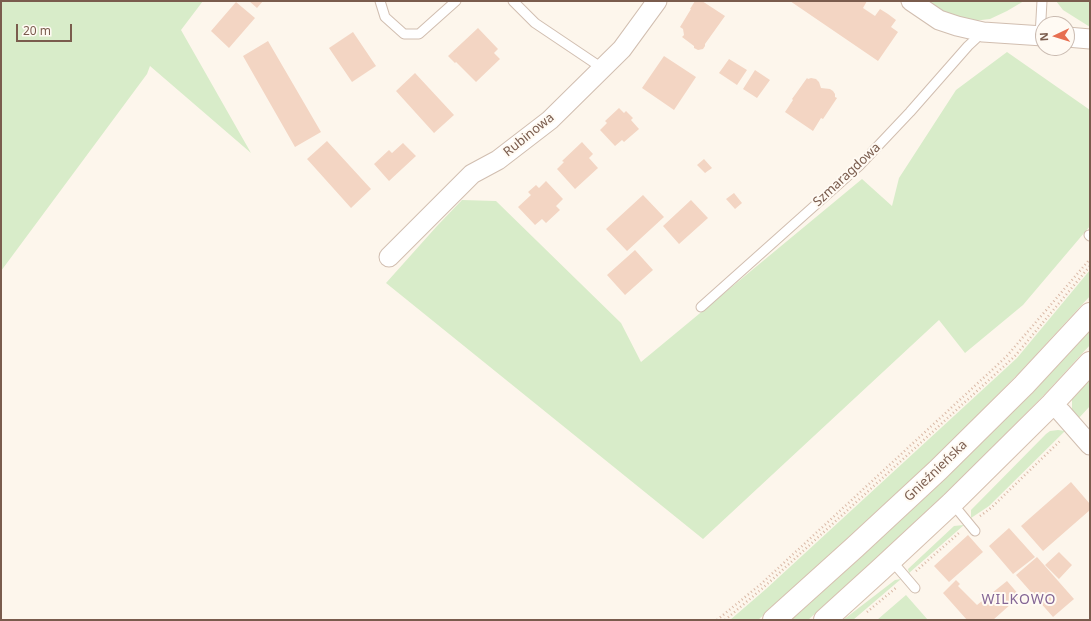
<!DOCTYPE html>
<html>
<head>
<meta charset="utf-8">
<style>
	body { margin:0 }
	#map { position:relative; width:1091px; height:621px; overflow:hidden; background:#fdf6ec; font-family:"Noto Sans",sans-serif }
	canvas { display:block }
	.frame { position:absolute; inset:0; border:2px solid #7a5c4d; pointer-events:none }
	.north { position:absolute; left:1035px; top:16px; width:40px; height:40px; box-sizing:border-box; background:#fffaf3; border:1px solid #cabbb1; border-radius:50%; rotate:266deg; font-size:11px; font-weight:700; line-height:16px; text-align:center; color:#7a5c4d }
	.north::after { content:''; display:block; margin:auto; width:14px; height:18px; background:#e76f51; clip-path:polygon(50% 0,100% 100%,50% 72%,0 100%) }
	.scale { position:absolute; left:16px; top:24px; width:56px; height:18px; box-sizing:border-box; border:2px solid #7a5c4d; border-top:0; padding-left:5px; font-size:12px; line-height:14px; white-space:nowrap; color:#7a5c4d; -webkit-text-stroke:3px #fffaf3; paint-order:stroke }
</style>
</head>
<body>
<div id="map">
<canvas width="1091" height="621"></canvas>
<div class="frame"></div>
<div class="north">N</div>
<div class="scale">20 m</div>
</div>
<script>
const context = document.querySelector('canvas').getContext('2d');
context.lineJoin = 'round';
function paint(path, color) {
  context.fillStyle = color;
  context.fill(path, 'evenodd');
}
function poly(rows) {
  const path = new Path2D();
  for (const r of rows) {
    path.moveTo(r[0], r[1]);
    for (let i = 2; i < r.length; i += 2) path.lineTo(r[i], r[i + 1]);
  }
  return path;
}
function trace(path, color, width, dash) {
  context.strokeStyle = color;
  context.lineWidth = width;
  context.lineCap = dash ? 'butt' : 'round';
  context.setLineDash(dash || []);
  context.stroke(path);
}
function drawText(font, color, halo, rows, align = 'center') {
  context.font = font + ' "Noto Sans",sans-serif';
  context.lineWidth = 4;
  context.setLineDash([]);
  context.textBaseline = 'middle';
  context.strokeStyle = halo;
  context.fillStyle = color;
  for (const [text, x, y, turn = 0] of rows) {
    context.save();
    context.translate(x, y);
    context.rotate((+turn || 0) * Math.PI / 180);
    context.textAlign = isNaN(turn) ? turn : align;
    if (halo) context.strokeText(text, 0, 0);
    context.fillText(text, 0, 0);
    context.restore();
  }
}
paint(poly([
	[1,1,203,1,181,30,251,153,150,66,147,74,1,271],
	[925,1,1024,1,1007,11,990,19,973,21,942,12],
	[1056,1,1090,1,1090,27,1063,10],
	[1007,52,1090,110,1090,226,1023,305,965,353,939,320,703,539,386,283,437,226,462,200,496,201,621,323,641,362,862,179,892,206,899,178,956,90],
	[1090,270,1090,296,1020,372,950,443,882,509,810,574,758,620,730,620,766,589,1017,358],
	[1090,324,1090,345,1044,395,974,466,904,533,808,620,788,620],
	[1090,375,1090,406,1078,419,1072,409,1072,399,1073,395],
	[1058,430,1065,431,989,506,971,518,971,510,1046,434,1050,431],
	[964,525,909,573,908,569,954,526],
	[901,579,853,620,843,620,895,580],
	[906,595,928,620,877,620]
]), '#d8ecc9');
paint(poly([
	[249,1,263,1,257,8],
	[695,1,702,1,725,16,705,44,705,46,703,49,698,50,694,48,694,46,682,37,684,35,683,29,680,27,691,9,690,9],
	[790,1,867,1,863,8,875,16,880,9,888,14,896,20,891,27,898,32,878,61],
	[236,2,255,18,229,48,211,31],
	[478,28,498,49,494,53,500,59,476,82,456,62,455,63,448,56],
	[353,32,376,66,352,82,329,48],
	[268,41,321,132,295,147,243,56],
	[664,56,696,77,674,110,642,88],
	[729,59,747,70,737,85,719,73],
	[755,70,770,80,757,98,743,89],
	[415,73,454,115,434,133,396,91],
	[807,78,808,79,811,78,816,79,819,82,821,88,830,89,833,91,835,94,835,97,837,98,823,119,821,118,813,131,785,112,793,100,792,99],
	[619,108,624,113,626,111,633,118,631,120,639,129,624,142,622,140,615,146,600,130,607,123,605,121],
	[327,141,371,189,351,208,307,159],
	[582,142,593,154,589,158,598,168,575,189,557,169,564,162,562,161],
	[403,143,416,156,389,181,374,164,389,150,392,153],
	[704,159,712,168,705,173,697,165],
	[546,181,563,199,556,206,560,210,546,223,542,219,535,225,518,207,531,195,528,192,536,185,539,188],
	[734,193,742,203,735,209,726,199],
	[643,195,664,217,627,251,606,229],
	[691,200,708,218,679,244,663,226],
	[635,250,653,270,625,295,607,275],
	[1071,482,1090,504,1090,510,1043,551,1021,526],
	[1009,528,1035,557,1013,574,989,546],
	[968,535,983,552,949,582,934,566],
	[1059,552,1072,565,1059,579,1045,565],
	[1037,557,1074,599,1053,617,1016,575],
	[956,580,960,584,958,586,977,605,1007,581,1020,596,993,620,967,620,943,593]
]), '#f3d5c3');
const service = poly([
	[380,1,385,17,404,34,419,34,456,1],
	[513,1,535,23,602,68],
	[1040,36,1042,1],
	[1089,235,1090,236],
	[701,307,859,166,910,112,968,46,983,32],
	[952,503,975,531],
	[891,560,915,588]
]);
const minor = poly([
	[911,1,939,20,957,26,983,32,1043,36],
	[1067,37,1090,39],
	[389,257,472,174,498,160,550,120,622,49,657,1],
	[1052,404,1061,412,1090,445]
]);
const secondary = poly([
	[774,620,855,547,938,470,1024,385,1090,314],
	[825,620,880,570,952,503,1052,404,1090,363]
]);
trace(service, '#d1beb0', 11);
trace(minor, '#d1beb0', 21);
trace(secondary, '#d6c0b0', 24);
trace(poly([
	[980,516,991,508,1061,440],
	[916,571,959,533],
	[867,612,897,587],
	[717,620,761,584,1006,357,1090,259],
	[725,620,764,587,1015,356,1090,266]
]), '#d9b8a5', 2.5, [1, 3]);
trace(service, '#fff', 9);
trace(minor, '#fff', 19);
trace(secondary, '#fff', 22);
drawText('13px', '#7a5c4d', '#fffaf3', [
	["Rubinowa",529,135,-39],
	["Szmaragdowa",847,175,-43],
	["Gnieźnieńska",936,471,-44]
]);
context.letterSpacing = '1px';
drawText('14px', '#846695', '#fffaf3', [
	["WILKOWO",1019,600]
]);
context.letterSpacing = '0px';
</script>
</body>
</html>
